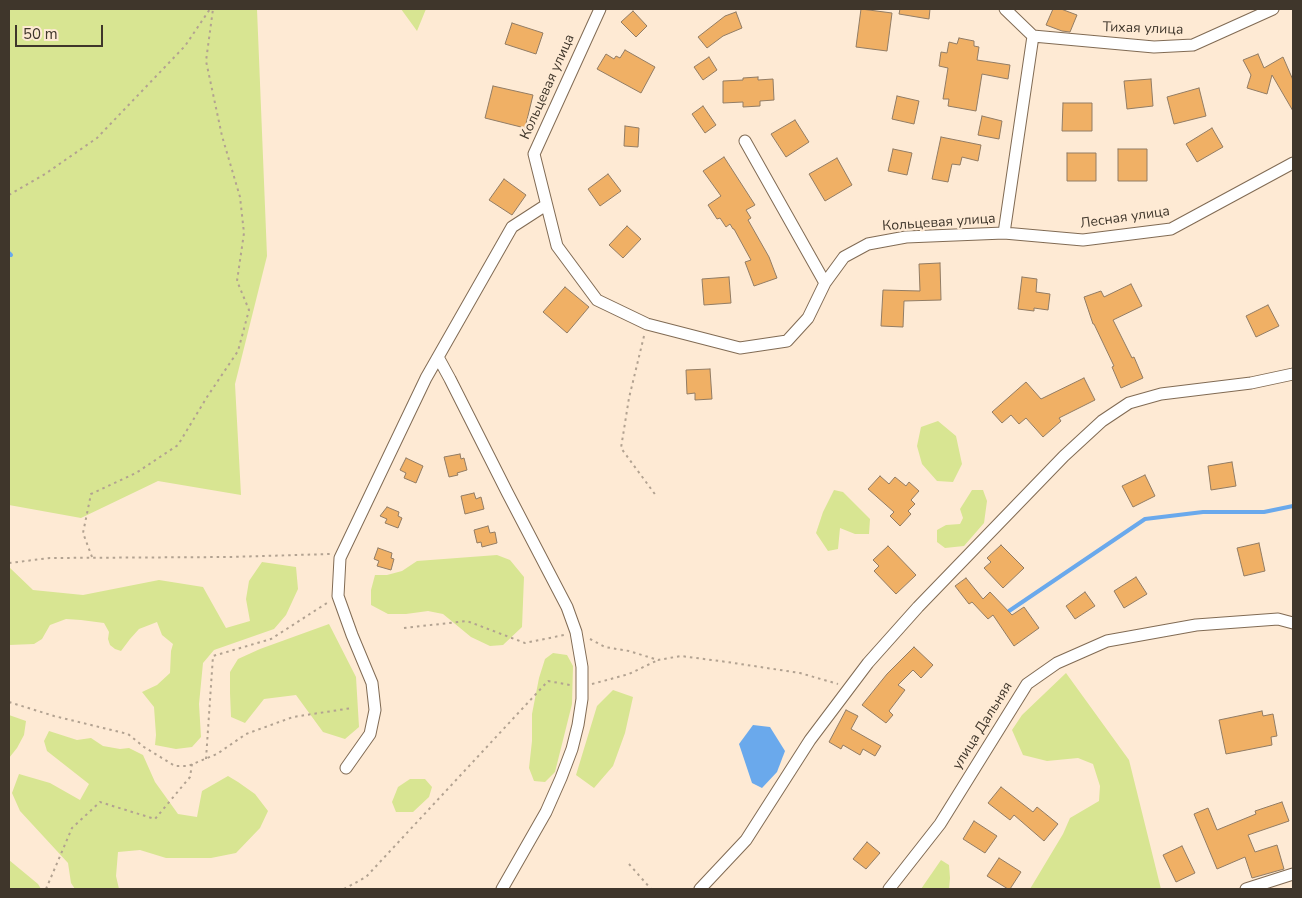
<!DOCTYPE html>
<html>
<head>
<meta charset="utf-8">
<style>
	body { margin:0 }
	#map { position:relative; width:1302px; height:898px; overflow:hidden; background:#feead4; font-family:"Nunito Sans",sans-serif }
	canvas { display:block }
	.frame { position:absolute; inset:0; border:10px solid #3f362b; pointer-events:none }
	.scale { position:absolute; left:15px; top:25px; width:88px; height:22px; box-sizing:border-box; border:2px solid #3f362b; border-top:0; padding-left:6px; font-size:15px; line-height:18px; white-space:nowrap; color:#3f362b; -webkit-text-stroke:4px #feead4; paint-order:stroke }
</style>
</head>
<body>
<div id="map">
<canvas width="1302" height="898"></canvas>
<div class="frame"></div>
<div class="scale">50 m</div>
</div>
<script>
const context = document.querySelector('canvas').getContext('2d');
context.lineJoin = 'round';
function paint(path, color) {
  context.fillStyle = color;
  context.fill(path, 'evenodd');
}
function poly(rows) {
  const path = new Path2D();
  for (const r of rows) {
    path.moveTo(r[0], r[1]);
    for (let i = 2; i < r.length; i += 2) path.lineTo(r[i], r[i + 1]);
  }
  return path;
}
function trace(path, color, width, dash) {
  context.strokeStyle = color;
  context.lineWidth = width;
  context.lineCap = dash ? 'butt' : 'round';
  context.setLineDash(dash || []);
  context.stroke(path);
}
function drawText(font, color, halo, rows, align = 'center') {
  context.font = font + ' "Nunito Sans",sans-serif';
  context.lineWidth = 4.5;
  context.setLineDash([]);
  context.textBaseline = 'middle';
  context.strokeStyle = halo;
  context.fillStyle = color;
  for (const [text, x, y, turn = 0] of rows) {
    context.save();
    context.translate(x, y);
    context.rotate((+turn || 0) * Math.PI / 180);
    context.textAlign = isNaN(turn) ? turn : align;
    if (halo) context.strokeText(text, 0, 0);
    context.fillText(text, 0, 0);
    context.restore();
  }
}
paint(poly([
	[9,9,257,9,267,256,235,384,241,495,158,481,81,518,9,505],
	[401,9,426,9,417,31],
	[938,421,956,436,962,464,953,482,937,481,922,464,917,446,921,427],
	[834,490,843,492,870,519,869,534,855,534,840,528,838,549,828,551,816,533,823,512],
	[972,490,983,490,987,501,984,523,964,546,945,548,937,542,937,530,946,525,960,524,963,518,960,509],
	[497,555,510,560,524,577,522,627,503,645,490,646,471,637,443,614,428,611,406,614,388,614,371,605,371,590,375,575,387,575,402,571,417,561],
	[262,562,296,567,298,589,286,615,274,629,214,650,203,663,199,704,201,737,192,747,176,749,155,745,156,735,154,707,142,692,157,685,170,673,171,651,173,644,162,635,157,622,139,629,130,639,121,651,115,649,110,645,108,639,109,632,104,623,81,620,66,619,50,625,42,639,34,644,9,645,9,567,33,590,83,595,159,580,203,587,226,628,250,621,246,599,249,581],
	[329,624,356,677,359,727,345,739,323,732,296,695,264,699,245,723,231,717,230,693,230,672,238,659,260,649],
	[553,653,567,655,573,666,572,704,555,772,545,782,534,781,529,768,532,741,532,714,539,678,545,659],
	[1066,673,1129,760,1161,889,1030,889,1063,834,1070,818,1099,801,1100,786,1093,764,1078,758,1047,761,1023,755,1012,730,1022,715],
	[613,690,633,697,625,733,613,766,594,788,576,775,597,706],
	[9,715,26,721,24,735,17,748,9,758],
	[49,731,77,740,91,738,103,746,120,749,129,748,143,755,155,782,178,814,197,817,202,791,228,776,238,782,255,794,268,811,260,828,236,853,211,858,166,858,140,850,118,852,116,876,119,889,75,889,71,883,68,863,20,811,12,793,19,774,50,783,80,800,89,784,47,751,44,741],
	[410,779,425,779,432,787,429,797,413,812,396,812,392,802,398,787],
	[9,860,38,884,41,889,9,889],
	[941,860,949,865,950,878,949,889,921,889]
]), '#d8e592');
paint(poly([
	[753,725,770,727,785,751,777,772,762,788,752,783,739,744]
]), '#6aa9ec');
trace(poly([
	[9,253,11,255],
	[1009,611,1145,519,1203,512,1264,512,1293,506]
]), '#6aa9ec', 4);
const building = poly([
	[861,9,892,13,887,51,856,47,861,9],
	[900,9,930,9,929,19,899,14,900,9],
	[1053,9,1061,9,1077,15,1070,32,1062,31,1046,25,1053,9],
	[633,11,647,26,636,37,621,22,633,11],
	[736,12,742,28,723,36,707,48,698,37,725,16,736,12],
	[512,23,543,33,536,54,505,44,512,23],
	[959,38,974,41,974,46,979,47,977,60,1010,65,1008,79,982,74,976,111,948,106,949,99,943,99,948,68,939,66,941,52,947,53,949,42,957,44,959,38],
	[625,50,655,67,641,93,597,69,606,54,614,59,616,56,620,58,625,50],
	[1258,54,1264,68,1283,57,1293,80,1293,111,1272,75,1267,94,1247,88,1251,75,1243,60,1258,54],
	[709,57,717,70,703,80,694,67,709,57],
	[758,77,758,80,773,79,774,100,760,101,760,106,743,107,743,102,723,103,723,81,743,80,743,78,758,77],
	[1151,79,1153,106,1127,109,1124,81,1151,79],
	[493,86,533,95,525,128,485,118,493,86],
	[1199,88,1206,116,1174,124,1167,97,1199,88],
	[897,96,919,101,914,124,892,119,897,96],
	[1063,103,1092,103,1092,131,1062,131,1063,103],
	[703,106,716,125,705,133,692,114,703,106],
	[982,116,1002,121,999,139,978,135,982,116],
	[795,120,809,142,786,157,771,134,795,120],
	[625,126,639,128,638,147,624,146,625,126],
	[1212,128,1223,147,1197,162,1186,144,1212,128],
	[941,137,981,145,978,161,962,157,960,165,952,164,948,182,932,179,941,137],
	[893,149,912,153,907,175,888,171,893,149],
	[1118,149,1147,149,1147,181,1118,181,1118,149],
	[1067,153,1096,153,1096,181,1067,181,1067,153],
	[724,157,755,205,746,210,751,218,748,220,769,257,777,278,754,286,745,262,751,260,734,229,733,229,730,224,726,227,720,218,717,219,708,205,721,196,703,171,724,157],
	[837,158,852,185,825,201,809,174,837,158],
	[608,174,621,191,600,206,588,189,608,174],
	[504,179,526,195,512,215,489,200,504,179],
	[627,226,641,239,623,258,609,245,627,226],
	[940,263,941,300,904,301,903,327,881,326,883,290,920,291,919,264,940,263],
	[729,277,731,303,704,305,702,279,729,277],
	[1022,277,1037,279,1036,292,1050,294,1048,310,1034,308,1034,311,1018,309,1022,277],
	[1131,284,1142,306,1113,320,1132,358,1134,357,1143,378,1121,388,1112,367,1114,366,1094,324,1093,324,1084,297,1101,291,1104,297,1131,284],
	[565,287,589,307,567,333,543,312,565,287],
	[1268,305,1279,326,1256,337,1246,316,1268,305],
	[710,369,712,399,695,400,695,393,687,394,686,370,710,369],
	[1084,378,1095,400,1059,418,1061,421,1043,437,1026,418,1019,424,1011,415,1002,423,992,412,1026,382,1041,399,1084,378],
	[460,454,461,459,464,458,467,470,457,473,458,475,449,477,444,457,460,454],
	[406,458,423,466,416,483,404,478,406,473,400,470,406,458],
	[1232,462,1236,486,1211,490,1208,466,1232,462],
	[1145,475,1155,496,1133,507,1122,486,1145,475],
	[880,476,889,484,895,477,906,486,909,482,919,491,911,500,915,504,908,511,911,514,900,526,890,516,894,512,868,489,880,476],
	[474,493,476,499,481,497,484,509,465,514,461,496,474,493],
	[387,507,399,512,398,516,402,518,398,528,385,523,387,519,380,516,387,507],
	[488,526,490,533,495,532,497,543,482,547,481,542,477,543,474,530,488,526],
	[1259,543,1265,571,1244,576,1237,548,1259,543],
	[1001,545,1024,568,1003,588,984,568,991,562,987,558,1001,545],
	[888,546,916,575,896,594,874,571,879,566,873,560,888,546],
	[378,548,392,553,391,558,394,559,391,570,377,566,379,561,374,559,378,548],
	[1136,577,1147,594,1124,608,1114,591,1136,577],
	[966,578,983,599,990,592,1012,615,1024,607,1039,628,1014,646,993,615,988,619,972,602,969,604,955,586,966,578],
	[1085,592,1095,606,1075,619,1066,606,1085,592],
	[914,647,933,665,921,678,913,670,898,685,905,690,889,711,893,715,886,723,862,705,887,674,914,647],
	[846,710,858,716,851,729,881,746,875,756,863,749,860,755,843,745,841,749,829,742,846,710],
	[1262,711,1263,716,1273,714,1277,736,1271,737,1272,745,1226,754,1219,720,1262,711],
	[1001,787,1033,812,1037,807,1058,824,1044,841,1014,815,1010,820,988,803,1001,787],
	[1282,802,1289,821,1248,835,1255,852,1277,845,1284,869,1252,878,1245,857,1217,869,1194,814,1208,808,1217,830,1256,814,1255,811,1282,802],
	[974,821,997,836,985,853,963,839,974,821],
	[867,842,880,853,866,869,853,859,867,842],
	[1182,846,1195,873,1176,882,1163,855,1182,846],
	[999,858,1021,872,1010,889,1008,889,987,876,999,858]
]);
paint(building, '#f0b065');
trace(building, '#927c64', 1);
const minor = poly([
	[600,9,534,154,557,246,597,300,647,324,740,348,787,341,808,318,825,283,844,257,868,244,906,237,1004,233,1033,36,1005,9],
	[1033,36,1154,47,1193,45,1273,9],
	[745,141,825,283],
	[1004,233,1083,240,1171,229,1293,163],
	[438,357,450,379,507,492,567,607,576,632,582,667,582,699,578,725,572,749,561,778,546,812,502,889],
	[346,768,370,734,375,710,372,683,352,635,338,596,340,558,426,378,512,227,546,205],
	[700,889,746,840,810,740,868,663,918,607,1064,456,1102,421,1129,403,1161,394,1251,383,1293,374],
	[889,889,940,824,1027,684,1057,663,1107,641,1196,625,1278,619,1293,623],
	[1246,889,1293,874]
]);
trace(minor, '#816b54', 13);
trace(poly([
	[9,195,45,174,97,138,185,46,210,9],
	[644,336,629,398,621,448,657,497],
	[92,557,83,533,91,494,136,473,178,445,207,397,238,351,249,310,237,281,244,233,240,197,222,136,206,61,213,9],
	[9,563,50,558,230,557,330,554],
	[404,628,467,621,525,643,564,635],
	[590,639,605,647,629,651,658,660,681,656,727,662,800,673,838,684],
	[592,684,629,674,658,660],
	[9,702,54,716,128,734,144,747,175,766,188,766,217,754,246,734,293,717,352,708],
	[206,759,213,656,271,639,327,603],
	[629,864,651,889],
	[46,889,72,828,100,802,155,819,190,777,192,764],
	[344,889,366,877,548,681,570,685]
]), '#b2a291', 2, [2.5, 4]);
trace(minor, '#fff', 11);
drawText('14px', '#3f362b', '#feead4', [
	["Тихая улица",1143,29,2],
	["Кольцевая улица",548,87,-66],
	["Лесная улица",1125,218,-8],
	["Кольцевая улица",939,223,-4],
	["улица Дальняя",983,726,-58]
]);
</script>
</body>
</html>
